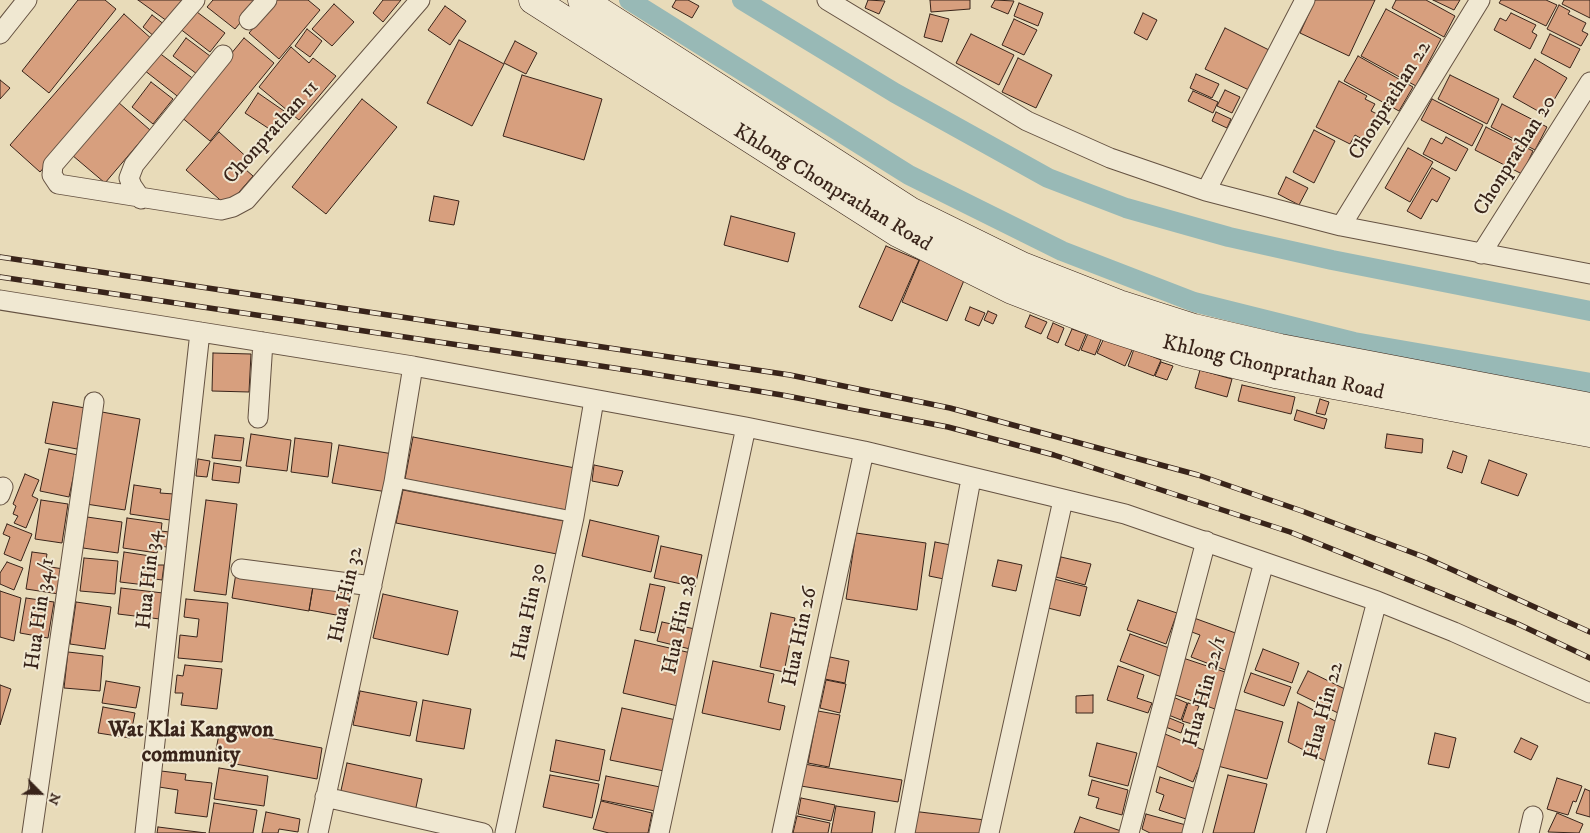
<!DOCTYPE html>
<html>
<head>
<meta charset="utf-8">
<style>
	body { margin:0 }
	#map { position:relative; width:1590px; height:833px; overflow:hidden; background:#e8dbb9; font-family:"IM FELL DW Pica",serif }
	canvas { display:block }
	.north { position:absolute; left:15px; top:768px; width:50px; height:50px; -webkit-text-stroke:4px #f0e8d2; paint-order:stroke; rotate:113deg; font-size:14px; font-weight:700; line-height:20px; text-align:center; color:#39241a }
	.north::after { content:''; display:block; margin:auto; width:18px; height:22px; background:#39241a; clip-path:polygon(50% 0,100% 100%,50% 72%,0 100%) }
</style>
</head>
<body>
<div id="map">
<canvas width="1590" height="833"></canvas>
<div class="north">N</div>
</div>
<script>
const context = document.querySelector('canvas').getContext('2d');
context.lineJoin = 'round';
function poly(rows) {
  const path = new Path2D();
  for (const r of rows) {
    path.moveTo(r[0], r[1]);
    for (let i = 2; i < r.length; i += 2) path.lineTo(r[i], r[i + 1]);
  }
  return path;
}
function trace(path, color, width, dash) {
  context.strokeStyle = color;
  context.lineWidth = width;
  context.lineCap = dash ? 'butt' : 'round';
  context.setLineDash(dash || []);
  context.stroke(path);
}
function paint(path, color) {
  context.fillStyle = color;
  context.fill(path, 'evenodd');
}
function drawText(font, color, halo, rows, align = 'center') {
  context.font = font + ' "IM FELL DW Pica",serif';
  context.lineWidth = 4;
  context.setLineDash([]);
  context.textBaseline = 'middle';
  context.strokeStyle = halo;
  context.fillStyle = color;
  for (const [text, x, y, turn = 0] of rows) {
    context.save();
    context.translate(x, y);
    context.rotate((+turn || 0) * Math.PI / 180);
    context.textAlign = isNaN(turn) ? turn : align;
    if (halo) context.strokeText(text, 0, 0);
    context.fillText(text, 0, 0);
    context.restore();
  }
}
trace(poly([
	[629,0,909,175,1062,251,1194,302,1354,342,1590,383],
	[742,0,895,93,1048,178,1126,208,1229,237,1332,260,1590,311]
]), '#98b9b6', 20);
const building = poly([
	[78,0,105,0,116,9,49,93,22,71,78,0],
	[138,0,182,0,167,21,138,0],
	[213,0,259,0,235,29,207,7,213,0],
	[277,0,308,0,320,10,279,59,249,33,277,0],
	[383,0,401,0,383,22,373,13,383,0],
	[676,0,688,0,699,6,692,18,672,7,676,0],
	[868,0,885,1,879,14,865,8,868,0],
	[930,0,970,0,970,9,931,12,930,0],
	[995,0,1014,1,1008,14,991,7,995,0],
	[1315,0,1375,0,1349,56,1300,33,1315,0],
	[1396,0,1426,0,1455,16,1444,37,1392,8,1396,0],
	[1433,0,1460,0,1454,10,1433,0],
	[1501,0,1546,0,1557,5,1546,26,1499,3,1501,0],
	[1564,0,1590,0,1590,18,1562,4,1564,0],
	[1019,3,1043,13,1038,26,1014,16,1019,3],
	[334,4,354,22,332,46,312,29,334,4],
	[1559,5,1570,11,1568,14,1586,23,1582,31,1588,34,1581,46,1547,29,1559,5],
	[445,6,466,21,450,45,428,30,445,6],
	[193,9,225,33,210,52,179,28,193,9],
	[1386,9,1441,39,1416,86,1361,56,1386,9],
	[1143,13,1157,20,1147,40,1134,33,1143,13],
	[1511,13,1536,25,1532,32,1537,35,1530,49,1494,30,1500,18,1506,21,1511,13],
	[124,14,154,41,40,172,10,145,124,14],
	[930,14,949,19,942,42,924,37,930,14],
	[152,15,165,25,155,37,143,27,152,15],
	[1014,19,1037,30,1024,55,1002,45,1014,19],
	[1225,28,1271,51,1251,91,1205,69,1225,28],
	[307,29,322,41,310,57,295,46,307,29],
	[971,34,1014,55,999,85,956,63,971,34],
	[1550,34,1580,49,1570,68,1541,53,1550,34],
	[186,38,214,59,201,77,173,56,186,38],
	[244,38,274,63,210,141,180,116,244,38],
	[459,40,504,64,472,126,427,103,459,40],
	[515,41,537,53,526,74,504,63,515,41],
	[291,47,309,63,313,58,336,76,299,120,259,87,291,47],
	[158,52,195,80,181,99,144,70,158,52],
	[1358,56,1413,87,1399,111,1344,81,1358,56],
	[1018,58,1052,75,1036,108,1002,92,1018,58],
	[1535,59,1567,78,1545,115,1513,97,1535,59],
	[1196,74,1219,84,1212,98,1190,88,1196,74],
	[522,75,602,99,584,160,503,136,522,75],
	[1450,75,1499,99,1487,124,1438,99,1450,75],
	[0,80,10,88,0,99,0,80],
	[1339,81,1367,96,1365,99,1375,104,1371,111,1377,114,1364,140,1355,135,1350,144,1316,127,1339,81],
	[151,82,173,99,153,124,132,107,151,82],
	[1225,90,1240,97,1232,113,1217,106,1225,90],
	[1193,91,1218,102,1213,113,1188,101,1193,91],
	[258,93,284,111,271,130,245,113,258,93],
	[362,99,397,127,326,214,292,187,362,99],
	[1432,99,1483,125,1472,146,1421,120,1432,99],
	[118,102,150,130,105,183,72,155,118,102],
	[1502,104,1547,127,1535,150,1491,127,1502,104],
	[1216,112,1231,119,1227,128,1212,121,1216,112],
	[1486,127,1533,151,1522,174,1475,150,1486,127],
	[1314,130,1335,141,1314,183,1293,172,1314,130],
	[219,132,251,161,245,169,253,176,227,206,186,170,219,132],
	[1446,137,1468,149,1456,171,1423,154,1431,138,1442,144,1446,137],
	[1408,148,1433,162,1410,202,1385,188,1408,148],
	[1432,168,1450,178,1437,202,1432,199,1421,219,1407,211,1432,168],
	[1286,177,1308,188,1299,205,1278,194,1286,177],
	[434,196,459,201,454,225,429,221,434,196],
	[731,216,795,233,788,262,724,245,731,216],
	[886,246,919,260,892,321,859,307,886,246],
	[920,259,965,278,947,321,902,302,920,259],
	[970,307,985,313,979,326,965,320,970,307],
	[988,311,997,315,993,324,984,320,988,311],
	[1030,315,1047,322,1041,334,1025,327,1030,315],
	[1053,323,1064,328,1058,343,1047,338,1053,323],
	[1072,329,1086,334,1079,351,1065,345,1072,329],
	[1089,331,1102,337,1095,355,1081,350,1089,331],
	[1105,336,1133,348,1125,366,1097,353,1105,336],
	[1134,349,1161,360,1154,376,1128,366,1134,349],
	[213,353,251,354,249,392,212,391,213,353],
	[1161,362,1173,366,1167,380,1155,376,1161,362],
	[1200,370,1232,379,1227,397,1195,388,1200,370],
	[1242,385,1295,397,1291,414,1238,401,1242,385],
	[1320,399,1329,402,1325,415,1316,413,1320,399],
	[53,402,85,408,77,449,45,443,53,402],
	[1297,410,1327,419,1324,429,1294,420,1297,410],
	[102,412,140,419,125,510,86,504,102,412],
	[251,434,291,440,287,471,246,466,251,434],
	[1387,434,1423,439,1422,453,1385,448,1387,434],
	[215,435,244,438,241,461,212,458,215,435],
	[413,437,575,468,566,510,405,479,413,437],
	[295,438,332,443,328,477,291,472,295,438],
	[339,445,393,454,387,492,332,483,339,445],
	[49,449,78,455,69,497,40,491,49,449],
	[1453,451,1467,456,1462,473,1447,468,1453,451],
	[198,459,210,461,207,477,196,476,198,459],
	[1489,460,1527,474,1518,496,1481,483,1489,460],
	[214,463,241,467,239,483,212,480,214,463],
	[594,465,623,471,618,486,592,481,594,465],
	[25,474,39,480,32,496,38,499,26,528,14,523,18,516,13,514,16,506,13,504,25,474],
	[134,485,161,489,160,493,174,494,170,520,130,514,134,485],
	[403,490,569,522,562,555,396,523,403,490],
	[41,500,68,504,62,543,35,539,41,500],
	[206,500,237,504,226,595,194,591,206,500],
	[87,517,122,522,118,553,83,548,87,517],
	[127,518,162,523,161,531,169,532,167,547,158,546,157,553,123,548,127,518],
	[590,520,659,536,651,572,582,556,590,520],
	[7,524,32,534,21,561,4,554,10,537,3,534,7,524],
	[856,533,926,543,917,610,846,599,856,533],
	[935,542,951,545,944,579,929,576,935,542],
	[661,546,702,555,695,587,654,578,661,546],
	[32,552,47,554,45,566,63,569,59,594,26,589,32,552],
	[124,552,157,557,156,565,164,565,162,580,155,579,154,586,120,582,124,552],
	[1061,557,1091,564,1085,585,1056,577,1061,557],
	[84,558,118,561,115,594,80,591,84,558],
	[998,560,1022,565,1016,591,992,586,998,560],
	[7,562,23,568,14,590,0,584,0,573,7,562],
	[236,573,313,586,309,611,232,598,236,573],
	[1054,579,1087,587,1080,616,1048,608,1054,579],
	[650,584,665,587,655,633,640,630,650,584],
	[313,587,351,594,347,617,309,610,313,587],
	[121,588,163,593,160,619,118,614,121,588],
	[0,591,21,598,14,641,0,637,0,591],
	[383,594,458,611,448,655,373,638,383,594],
	[26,598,54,602,48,638,20,633,26,598],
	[186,599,228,603,222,662,178,658,180,635,197,637,199,619,184,617,186,599],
	[1138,600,1177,613,1166,644,1127,630,1138,600],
	[76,602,111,607,105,649,70,644,76,602],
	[771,613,795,618,784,672,760,667,771,613],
	[1194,618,1241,635,1228,671,1191,657,1200,635,1189,631,1194,618],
	[662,622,695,629,690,649,657,641,662,622],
	[1130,634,1172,649,1162,677,1120,661,1130,634],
	[635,640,691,653,678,706,623,693,635,640],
	[1263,649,1299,663,1292,683,1255,670,1263,649],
	[68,652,103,656,100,691,64,688,68,652],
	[830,657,849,661,845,683,825,679,830,657],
	[1183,658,1228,673,1215,709,1170,693,1183,658],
	[713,661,774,674,768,702,785,706,780,730,702,713,713,661],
	[185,665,222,669,217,709,181,705,183,693,175,693,177,675,183,676,185,665],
	[1118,666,1144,675,1137,698,1152,703,1148,713,1107,700,1118,666],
	[1308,671,1349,691,1338,713,1297,693,1308,671],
	[1251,673,1291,687,1284,706,1244,692,1251,673],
	[826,680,846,684,840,713,820,708,826,680],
	[106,681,140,687,136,708,102,703,106,681],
	[0,685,11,689,0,725,0,685],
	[360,691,417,702,410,736,353,725,360,691],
	[1093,695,1093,713,1076,713,1076,696,1093,695],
	[1173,697,1187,703,1181,720,1166,714,1173,697],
	[423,700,471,709,464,749,416,741,423,700],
	[1298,702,1339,723,1329,763,1288,742,1298,702],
	[1188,703,1199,706,1192,724,1182,721,1188,703],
	[103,707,135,713,130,738,98,733,103,707],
	[622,708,676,720,664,771,610,760,622,708],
	[1230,708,1283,722,1267,779,1214,765,1230,708],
	[818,711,840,715,829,767,808,763,818,711],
	[1167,717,1184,724,1181,733,1163,726,1167,717],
	[220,729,322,748,317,779,214,760,220,729],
	[1435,733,1456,738,1449,768,1428,764,1435,733],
	[1165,734,1206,751,1193,782,1152,764,1165,734],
	[1521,738,1538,746,1531,760,1514,752,1521,738],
	[556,740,605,750,599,781,550,771,556,740],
	[1097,743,1137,753,1128,786,1089,776,1097,743],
	[347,763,422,779,415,812,340,795,347,763],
	[804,764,902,780,898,802,801,786,804,764],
	[219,768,268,776,264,806,214,799,219,768],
	[161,771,186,774,185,780,212,783,207,817,175,813,178,790,159,787,161,771],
	[550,775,599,784,592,818,543,807,550,775],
	[1228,775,1267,784,1254,833,1213,833,1228,775],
	[606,776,660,787,655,811,601,800,606,776],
	[1160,777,1196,789,1186,819,1159,810,1164,795,1156,792,1160,777],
	[1557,778,1582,786,1576,802,1573,801,1568,815,1547,809,1557,778],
	[1092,780,1128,790,1122,815,1096,808,1099,798,1088,795,1092,780],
	[1585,789,1590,791,1590,817,1576,813,1585,789],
	[801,798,835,805,831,821,798,814,801,798],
	[601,801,652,813,648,833,609,833,593,829,601,801],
	[214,803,257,810,253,833,209,833,214,803],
	[836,806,875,812,872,833,831,833,836,806],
	[912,811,985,820,983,833,909,833,912,811],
	[266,812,300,819,298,832,279,829,278,833,262,833,266,812],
	[1557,813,1583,824,1579,833,1548,832,1557,813],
	[1146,814,1186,825,1184,833,1150,833,1142,829,1146,814],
	[797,816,830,823,828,833,793,833,797,816],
	[1080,817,1124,832,1123,833,1074,833,1080,817],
	[158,827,206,833,157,833,158,827]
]);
paint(building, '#d79f7e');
trace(building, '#39241a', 1);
const lane = poly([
	[394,482,574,517]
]);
const street = poly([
	[195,0,53,165,52,175,58,184,221,210,233,207,246,200,420,0],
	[827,0,1027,121,1110,158,1206,191,1341,226,1590,274],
	[249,20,267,0],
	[0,34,27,0],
	[1206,191,1305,0],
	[141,199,132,186,129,178,134,165,223,55],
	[1341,226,1480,0],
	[1481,254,1590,82],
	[0,300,413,366,746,427,864,451,1125,514,1377,601,1454,632,1590,693],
	[258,418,263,342],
	[0,495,3,487],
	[241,569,372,586],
	[325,797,483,833],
	[32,833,94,402],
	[145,833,200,332],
	[318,833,394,482,413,366],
	[505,833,574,517,594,400],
	[659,833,746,427],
	[782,833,864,451],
	[905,833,971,479],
	[989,833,1063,500],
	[1129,833,1206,541],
	[1192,833,1264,562],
	[1316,833,1377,601],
	[1529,833,1533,816]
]);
const secondary = poly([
	[533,0,898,233,1012,290,1110,328,1187,353,1275,374,1590,433],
	[582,0,910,211,1022,266,1119,304,1194,328,1280,348,1590,407]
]);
trace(lane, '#655242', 12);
trace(street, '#655242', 21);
trace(secondary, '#39241a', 29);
trace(lane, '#f0e8d2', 10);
trace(street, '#f0e8d2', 19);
trace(secondary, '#f0e8d2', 28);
const rail = poly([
	[0,257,790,375,950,408,1198,475,1302,511,1424,557,1590,632],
	[0,277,641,372,782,395,948,427,1054,455,1290,532,1518,624,1590,658]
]);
trace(rail, '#39241a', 5.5);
trace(rail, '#f0e8d2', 4, [11]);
drawText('21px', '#39241a', '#f0e8d2', [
	["Chonprathan 22",1391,101,-58],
	["Chonprathan 11",272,133,-48],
	["Chonprathan 20",1516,156,-58],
	["Khlong Chonprathan Road",832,189,31],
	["Khlong Chonprathan Road",1273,369,13],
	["Hua Hin 34",150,580,-84],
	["Hua Hin 32",347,595,-78],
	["Hua Hin 30",530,612,-78],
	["Hua Hin 34/1",41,614,-82],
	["Hua Hin 28",681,625,-78],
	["Hua Hin 26",801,637,-78],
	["Hua Hin 22/1",1206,692,-75],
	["Hua Hin 22",1325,711,-75]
]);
drawText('bold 22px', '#39241a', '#f0e8d2', [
	["Wat Klai Kangwon",191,731],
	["community",191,756]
]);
</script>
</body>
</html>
